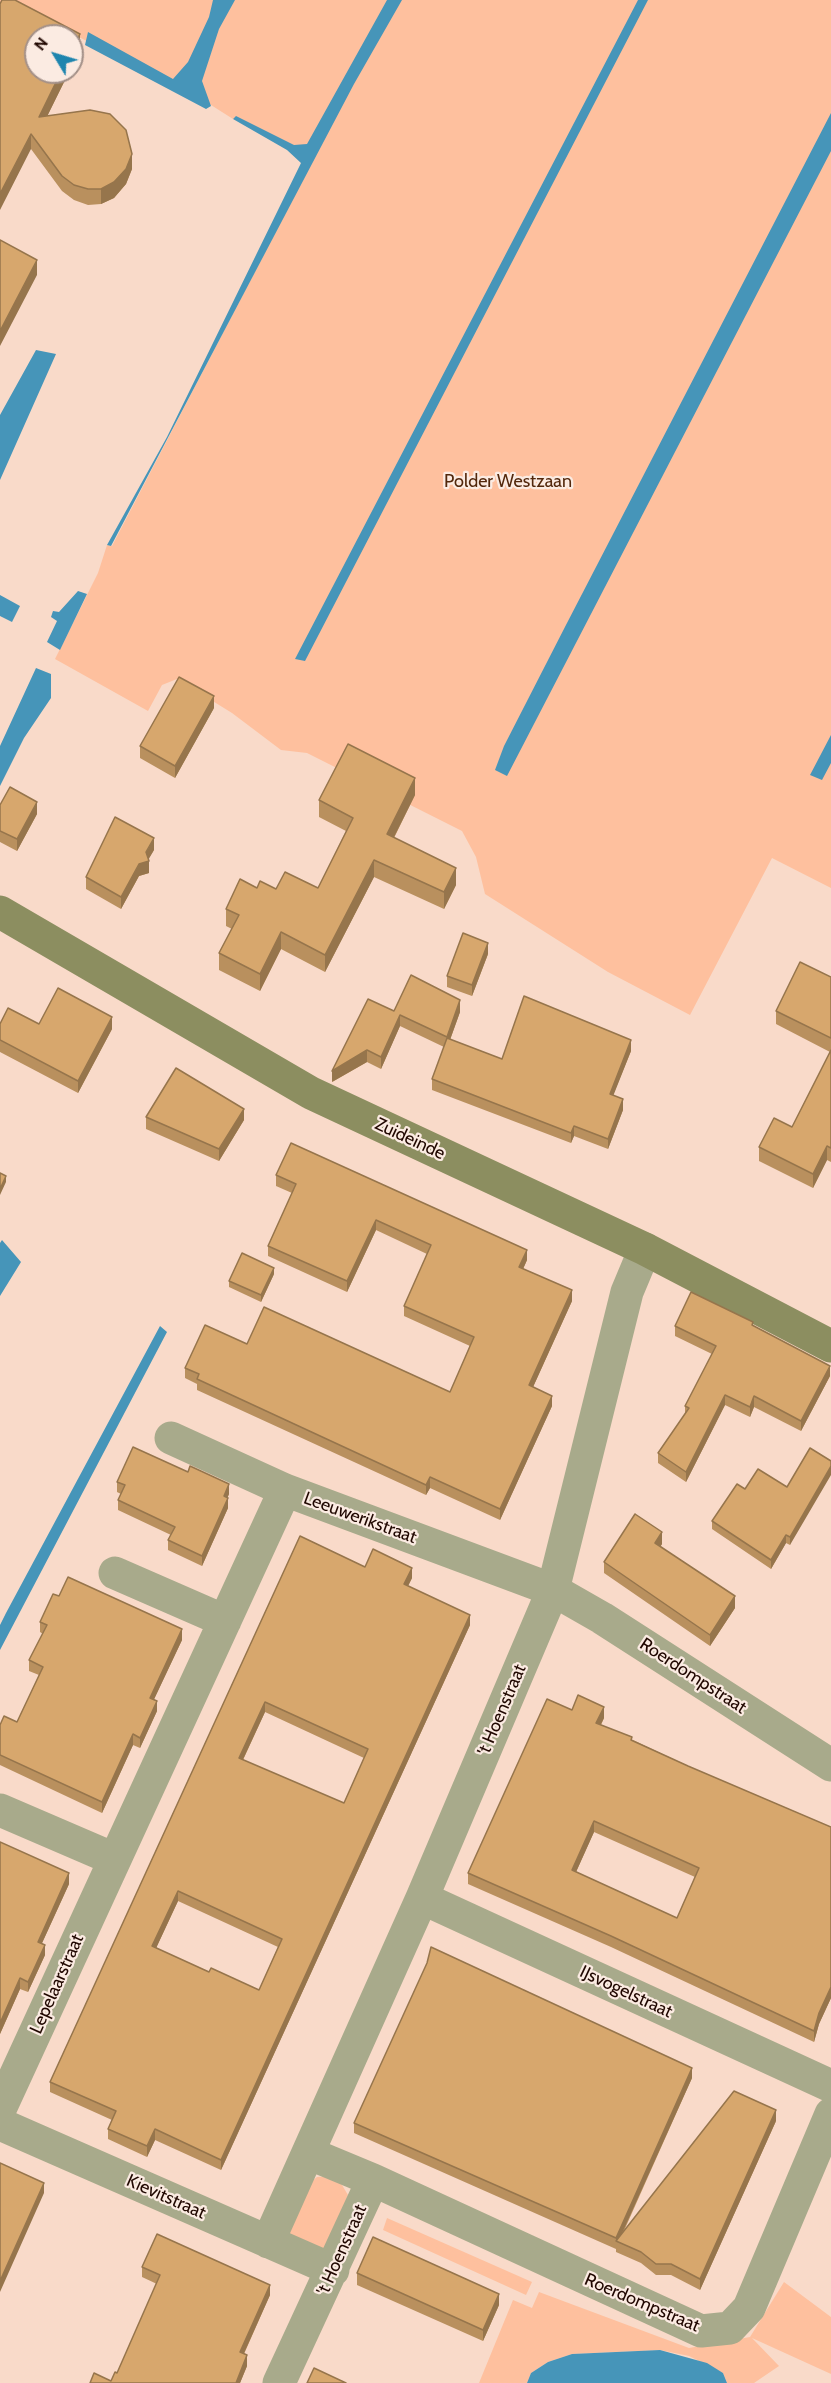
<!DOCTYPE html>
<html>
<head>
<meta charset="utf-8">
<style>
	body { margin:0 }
	#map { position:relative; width:831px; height:2383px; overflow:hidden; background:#f9dac9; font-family:Cabin,sans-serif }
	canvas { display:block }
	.north { position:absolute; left:24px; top:24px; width:60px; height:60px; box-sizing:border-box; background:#fbebe2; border:2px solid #a39088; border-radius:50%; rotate:308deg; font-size:16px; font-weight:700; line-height:24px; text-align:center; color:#200700 }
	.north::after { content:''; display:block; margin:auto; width:21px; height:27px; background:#1e85ae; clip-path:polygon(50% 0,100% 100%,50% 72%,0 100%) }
</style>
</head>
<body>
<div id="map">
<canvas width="831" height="2383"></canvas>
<div class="north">N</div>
</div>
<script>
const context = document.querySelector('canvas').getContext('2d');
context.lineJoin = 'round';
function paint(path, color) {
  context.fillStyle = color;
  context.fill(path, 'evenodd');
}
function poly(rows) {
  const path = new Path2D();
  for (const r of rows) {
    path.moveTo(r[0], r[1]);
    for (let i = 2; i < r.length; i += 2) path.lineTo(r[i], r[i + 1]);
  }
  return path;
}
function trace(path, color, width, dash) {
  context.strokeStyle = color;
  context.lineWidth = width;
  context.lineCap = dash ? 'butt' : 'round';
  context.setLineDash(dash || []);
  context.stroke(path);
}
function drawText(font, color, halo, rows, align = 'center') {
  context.font = font + ' Cabin,sans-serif';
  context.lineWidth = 4.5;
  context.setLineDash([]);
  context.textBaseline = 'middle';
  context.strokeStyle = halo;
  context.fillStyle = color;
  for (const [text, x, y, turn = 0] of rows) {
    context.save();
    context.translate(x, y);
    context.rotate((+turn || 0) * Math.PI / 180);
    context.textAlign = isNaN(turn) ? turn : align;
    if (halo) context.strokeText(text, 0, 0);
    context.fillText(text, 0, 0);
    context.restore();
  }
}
paint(poly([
	[0,0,831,0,831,888,772,858,690,1015,608,972,485,894,476,857,462,831,307,753,281,750,232,713,177,679,162,685,148,711,55,659,98,573,107,545,112,546,314,158,235,118,233,119,211,105,40,17,0,94],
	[330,2176,342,2185,348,2195,329,2244,319,2252,289,2236,290,2221,310,2183,317,2177],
	[387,2218,532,2282,526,2295,383,2230],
	[784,2282,831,2317,831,2374,752,2338,779,2366,754,2383,727,2383,723,2373,689,2356,660,2350,572,2354,548,2362,531,2373,527,2383,479,2383,513,2300,532,2308,539,2292,689,2348,750,2337]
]), '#fec09e');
paint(poly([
	[213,0,235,0,219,29,202,81,211,106,206,109,85,45,88,32,173,79,188,62,209,17],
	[387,0,402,0,354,84,111,546,107,545,167,437,301,163,287,150,233,119,236,116,294,145,307,144],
	[638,0,648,0,305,661,295,659],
	[831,113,831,151,507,776,495,770,504,746,567,623],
	[36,350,56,354,0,480,0,415],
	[78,591,87,594,60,650,47,642,57,621,51,617,53,611,59,612],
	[0,595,20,606,12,622,0,616],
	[36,668,51,674,51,698,24,738,0,786,0,746],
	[831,735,831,763,822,780,810,775],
	[2,1240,21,1262,0,1296,0,1243],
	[160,1326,167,1332,0,1650,0,1625,6,1613],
	[660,2350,707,2363,723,2373,727,2383,527,2383,531,2373,548,2362,572,2354]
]), '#4695b9');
trace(poly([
	[171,1438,285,1490,553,1590,602,1618,831,1765],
	[115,1573,225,1621],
	[0,1810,114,1859],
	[422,1898,831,2086],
	[0,2109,285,1490],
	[0,2124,333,2270],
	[373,2180,701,2331,730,2328,749,2308,831,2114],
	[268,2242,422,1898,553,1590,627,1292,645,1249],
	[279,2383,373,2180,308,2153]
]), '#a8aa8b', 33);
trace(poly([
	[0,912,311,1093,645,1249,831,1346]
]), '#8c8e60', 33);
paint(poly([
	[0,4,80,50,47,116,132,169,126,184,114,198,101,204,88,205,74,200,62,191,31,149],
	[214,708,175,778,140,758,140,746],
	[415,795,394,838,456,885,444,909,374,877,325,972,281,949,260,991,219,970,219,953,232,929,226,926,226,909,257,888,276,889,318,888,346,831,319,817,319,800],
	[0,805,37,814,17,851,0,842],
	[154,850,148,859,149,873,139,876,121,909,86,889,86,877],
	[488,954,472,996,447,987,447,976],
	[831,977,831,1162,827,1160,813,1188,759,1161,759,1147,792,1127,830,1052,776,1024,776,1011],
	[394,1011,460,1012,450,1040,502,1059,631,1051,613,1095,623,1110,608,1149,574,1136,571,1143,432,1090,432,1079,444,1047,400,1026,381,1069,367,1062,332,1082],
	[0,1024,112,1029,78,1093,0,1052],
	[146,1117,244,1120,219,1161,146,1129],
	[276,1175,527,1260,523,1269,572,1301,533,1387,552,1406,500,1520,430,1488,426,1495,197,1390,197,1384,185,1378,185,1368,247,1344,450,1392,470,1346,404,1316,404,1306,427,1254,376,1230,347,1292,268,1256,268,1246,292,1193,276,1186],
	[274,1274,261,1302,229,1287,229,1281],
	[753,1325,830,1376,801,1431,754,1407,750,1417,725,1405,686,1482,658,1463,658,1453,685,1414,685,1406,712,1354,675,1336,675,1326],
	[810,1448,790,1545,786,1543,771,1569,712,1529,712,1521,745,1489,787,1487],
	[117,1482,229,1494,227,1498,228,1508,202,1566,168,1550,168,1540,171,1535,118,1510,118,1500,121,1494,117,1492],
	[300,1536,365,1567,412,1578,408,1586,470,1625,221,2170,155,2140,147,2157,108,2139,108,2129,112,2120,50,2092,50,2082],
	[265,1712,364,1758,344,1803,243,1760],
	[178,1901,278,1947,259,1990,209,1972,156,1948],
	[662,1544,660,1547,735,1608,710,1646,604,1573,604,1562],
	[59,1596,182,1640,154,1699,157,1711,140,1748,133,1745,102,1813,0,1765,0,1725,17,1722,39,1675,29,1671,29,1660,43,1634,40,1632,40,1622],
	[572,1710,604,1718,601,1725,688,1766,831,1827,831,1998,819,2024,814,2042,611,1947,468,1884,468,1873],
	[594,1832,695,1877,677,1918,576,1872],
	[0,1842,69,1884,42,1943,45,1955,28,1992,20,1989,0,2034],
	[692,2078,623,2233,776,2121,700,2290,671,2275,656,2275,641,2263,616,2252,616,2248,616,2249,354,2133,354,2123],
	[142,2267,270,2295,244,2354,247,2366,240,2383,90,2383,111,2381,117,2373,157,2284,142,2277],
	[357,2273,499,2305,483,2341,357,2285]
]), '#b9905e');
paint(poly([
	[80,34,80,50,72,66,72,50],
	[61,72,69,72,39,133,39,117],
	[31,134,31,149,0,210,0,194],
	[132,154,132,169,126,184,114,198,101,204,101,189],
	[37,260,37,275,0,346,0,331],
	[214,696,214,708,175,778,175,766],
	[415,778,415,795,387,851,387,834],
	[37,802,37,814,17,851,17,839],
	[154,838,154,850,147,862,149,861,149,873,139,876,121,909,121,897],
	[374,860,374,877,325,972,325,955],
	[456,868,456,885,444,909,444,892],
	[281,932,281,949,260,991,260,974],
	[488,943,488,954,472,996,472,985],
	[460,1000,460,1012,447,1048,447,1037],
	[400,1015,400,1026,381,1069,381,1057],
	[112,1017,112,1029,78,1093,78,1081],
	[631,1040,631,1051,610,1104,610,1094],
	[367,1050,367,1062,332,1082,332,1071],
	[623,1099,623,1110,608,1149,608,1139],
	[244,1109,244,1120,219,1161,219,1149],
	[574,1126,574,1136,571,1143,571,1133],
	[827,1146,827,1160,813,1188,813,1174],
	[6,1176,6,1182,0,1195,0,1189],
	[376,1220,376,1230,347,1292,347,1281],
	[527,1250,527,1260,519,1278,519,1267],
	[274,1268,274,1274,261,1302,261,1295],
	[572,1290,572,1301,529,1396,529,1385],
	[830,1366,830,1376,801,1431,801,1421],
	[725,1395,725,1405,686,1482,686,1472],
	[552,1396,552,1406,500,1520,500,1509],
	[754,1396,754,1407,750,1417,750,1407],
	[831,1466,831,1475,790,1545,790,1537],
	[430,1477,430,1488,426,1495,426,1485],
	[229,1484,229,1494,224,1506,224,1496],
	[228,1498,228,1508,202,1566,202,1556],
	[662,1532,662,1544,655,1555,655,1543],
	[786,1535,786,1543,771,1569,771,1560],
	[412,1568,412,1578,404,1594,404,1584],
	[735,1596,735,1608,710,1646,710,1635],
	[470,1615,470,1625,221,2170,221,2160],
	[182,1629,182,1640,150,1708,150,1698],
	[157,1701,157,1711,140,1748,140,1738],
	[265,1702,265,1712,239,1768,239,1758],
	[604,1707,604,1718,596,1734,596,1723],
	[133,1734,133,1745,102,1813,102,1802],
	[594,1821,594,1832,572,1881,572,1870],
	[69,1873,69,1884,38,1952,38,1942],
	[178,1891,178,1901,152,1957,152,1946],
	[45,1945,45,1955,28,1992,28,1982],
	[20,1978,20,1989,0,2034,0,2023],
	[831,1987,831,1998,819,2024,814,2042,814,2031,819,2013],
	[692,2068,692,2078,618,2242,616,2241,616,2249,616,2238],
	[776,2110,776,2121,700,2290,700,2279],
	[155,2129,155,2140,147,2157,147,2146],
	[44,2183,44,2193,0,2292,0,2281],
	[270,2285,270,2295,240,2362,240,2352],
	[499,2294,499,2305,483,2341,483,2330],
	[247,2355,247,2366,240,2383,236,2383]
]), '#96754c');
const building = poly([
	[2,0,15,0,80,34,72,50,72,36,36,36,36,72,61,72,39,117,90,110,110,114,126,130,132,154,126,169,114,182,101,189,88,189,74,185,62,176,31,134,0,194,0,4,2,0],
	[0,240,37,260,0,331,0,240],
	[179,677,214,696,175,766,140,746,179,677],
	[348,744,415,778,387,834,456,868,444,892,374,860,325,955,281,932,260,974,219,953,239,915,226,909,240,879,257,888,260,881,276,889,285,872,318,888,353,818,319,800,348,744],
	[10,787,37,802,17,839,0,831,0,805,10,787],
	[115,817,154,838,146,852,149,861,139,864,121,897,86,877,115,817],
	[463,933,488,943,472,985,447,976,463,933],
	[800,962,831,977,831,1038,776,1011,800,962],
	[411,975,460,1000,447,1037,400,1015,381,1057,367,1050,332,1071,368,999,394,1011,411,975],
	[58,988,112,1017,78,1081,0,1040,0,1024,8,1008,39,1024,58,988],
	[524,996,631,1040,610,1094,623,1099,608,1139,574,1126,571,1133,432,1079,447,1038,502,1059,524,996],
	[831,1050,831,1148,827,1146,813,1174,759,1147,774,1118,792,1127,831,1050],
	[176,1068,244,1109,219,1149,146,1117,176,1068],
	[291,1143,527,1250,519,1267,572,1290,529,1385,552,1396,500,1509,430,1477,426,1485,197,1379,199,1374,185,1368,205,1325,247,1344,264,1307,450,1392,474,1337,404,1306,431,1245,376,1220,347,1281,268,1246,296,1184,276,1175,291,1143],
	[0,1173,6,1176,0,1189,0,1173],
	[242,1253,274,1268,261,1295,229,1281,242,1253],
	[691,1292,753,1322,752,1325,830,1366,801,1421,754,1396,750,1407,725,1395,686,1472,658,1453,689,1408,685,1406,716,1346,675,1326,691,1292],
	[133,1447,188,1472,190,1466,229,1484,224,1496,228,1498,202,1556,168,1540,175,1527,118,1500,125,1485,117,1482,133,1447],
	[810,1448,831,1461,831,1466,790,1537,786,1535,771,1560,712,1521,737,1484,745,1489,758,1469,787,1487,810,1448],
	[635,1514,662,1532,655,1543,735,1596,710,1635,604,1562,635,1514],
	[300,1536,365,1567,373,1549,412,1568,404,1584,470,1615,221,2160,155,2129,147,2146,108,2129,116,2111,50,2082,300,1536],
	[265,1702,368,1749,344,1803,239,1758,265,1702],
	[178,1891,282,1939,259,1990,211,1968,209,1972,152,1946,178,1891],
	[68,1577,182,1629,150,1698,157,1701,140,1738,133,1734,102,1802,0,1755,0,1725,4,1716,17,1722,43,1667,29,1660,47,1625,40,1622,53,1594,59,1596,68,1577],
	[578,1695,604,1707,596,1723,632,1737,631,1740,688,1766,831,1827,831,1987,819,2013,814,2031,611,1936,468,1873,547,1699,572,1710,578,1695],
	[594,1821,699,1868,677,1918,572,1870,594,1821],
	[0,1842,69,1873,38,1942,45,1945,28,1982,20,1978,0,2023,0,1842],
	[431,1947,692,2068,616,2238,354,2123,427,1963,431,1947],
	[734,2091,776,2110,700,2279,671,2264,656,2264,641,2252,616,2241,734,2091],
	[0,2163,44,2183,0,2281,0,2163],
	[157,2234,270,2285,240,2352,247,2355,236,2383,90,2383,94,2373,111,2381,115,2372,117,2373,160,2275,142,2267,157,2234],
	[373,2237,499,2294,483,2330,357,2273,373,2237],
	[314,2368,346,2383,307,2383,314,2368]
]);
paint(building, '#d7a76d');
trace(building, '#96754c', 1.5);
drawText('18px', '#53280c', '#fbebe2', [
	["Polder Westzaan",508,482]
]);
drawText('18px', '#200700', '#fbebe2', [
	["Zuideinde",410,1139,25],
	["Leeuwerikstraat",360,1518,20],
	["Roerdompstraat",693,1676,33],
	["'t Hoenstraat",502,1710,-67],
	["Lepelaarstraat",57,1984,-66],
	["IJsvogelstraat",626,1992,25],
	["Kievitstraat",166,2197,24],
	["'t Hoenstraat",342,2250,-66],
	["Roerdompstraat",642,2303,23]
]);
</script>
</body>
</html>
